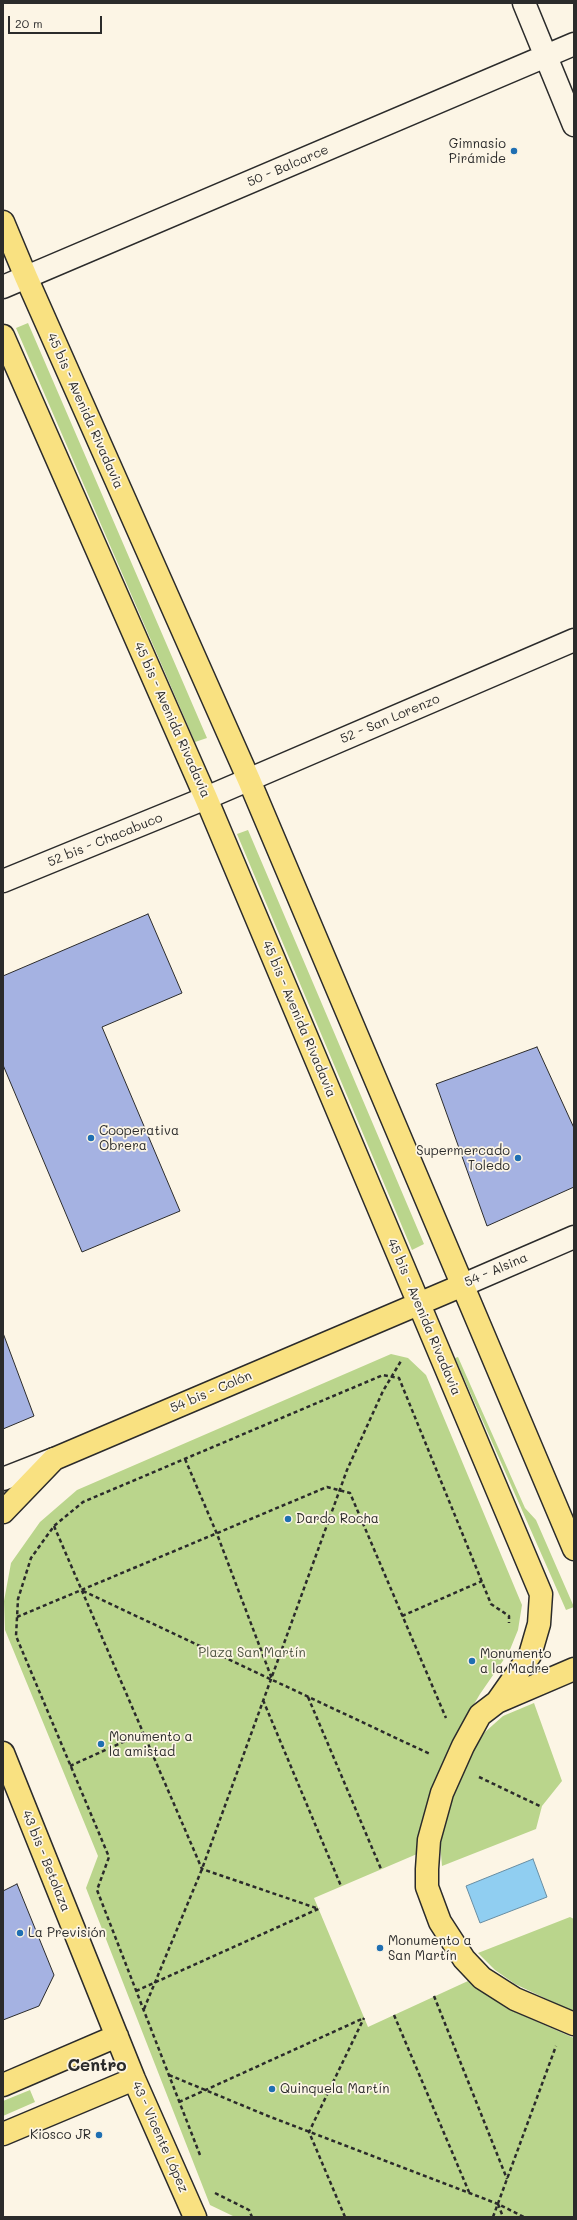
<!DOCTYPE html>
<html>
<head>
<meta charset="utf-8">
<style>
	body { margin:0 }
	#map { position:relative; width:577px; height:2220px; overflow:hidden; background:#fcf5e5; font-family:Mali,sans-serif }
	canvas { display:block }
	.frame { position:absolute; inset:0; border:4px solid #2b2b2b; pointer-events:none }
	.scale { position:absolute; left:8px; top:16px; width:94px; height:18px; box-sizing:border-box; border:2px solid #2b2b2b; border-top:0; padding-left:5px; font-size:12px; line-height:14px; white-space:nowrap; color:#2b2b2b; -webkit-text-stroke:3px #fcf5e5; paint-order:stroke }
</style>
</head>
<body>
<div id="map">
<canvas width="577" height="2220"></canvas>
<div class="frame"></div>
<div class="scale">20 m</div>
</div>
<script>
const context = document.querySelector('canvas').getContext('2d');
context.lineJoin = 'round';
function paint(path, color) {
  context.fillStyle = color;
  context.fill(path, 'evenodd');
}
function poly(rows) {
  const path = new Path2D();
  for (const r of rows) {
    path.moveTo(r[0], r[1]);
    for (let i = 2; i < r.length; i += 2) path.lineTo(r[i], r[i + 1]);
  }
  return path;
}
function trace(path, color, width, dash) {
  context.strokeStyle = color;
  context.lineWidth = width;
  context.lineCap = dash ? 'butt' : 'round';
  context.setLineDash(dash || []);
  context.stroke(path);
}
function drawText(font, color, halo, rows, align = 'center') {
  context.font = font + ' Mali,sans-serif';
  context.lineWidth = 3.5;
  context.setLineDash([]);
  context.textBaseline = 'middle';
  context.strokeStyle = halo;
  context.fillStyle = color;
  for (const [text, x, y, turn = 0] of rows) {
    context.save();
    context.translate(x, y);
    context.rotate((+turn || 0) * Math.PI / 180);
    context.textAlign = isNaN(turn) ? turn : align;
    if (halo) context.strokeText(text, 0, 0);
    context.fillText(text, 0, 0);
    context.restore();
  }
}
paint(poly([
	[28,323,207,738,195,742,16,328],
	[248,830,424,1244,412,1250,237,834],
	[391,1354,408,1358,426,1375,522,1605,518,1630,509,1652,480,1694,457,1733,436,1778,420,1830,417,1854,314,1898,368,2027,468,1981,506,2008,574,2038,574,2217,235,2217,210,2205,86,1888,98,1856,5,1630,4,1601,11,1563,40,1522,77,1490],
	[458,1357,525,1508,536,1520,574,1607,566,1610,455,1358],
	[534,1703,562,1781,542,1806,536,1829,442,1866,440,1842,453,1794,470,1754,485,1732,503,1716],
	[570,1917,574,1919,574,2012,515,1984,495,1970,478,1953],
	[30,2090,35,2102,3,2116,3,2101]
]), '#bad58c');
const water = poly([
	[533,1859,547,1897,480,1923,466,1886,533,1859]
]);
paint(water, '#90cef1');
trace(water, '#688da2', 1);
const building = poly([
	[148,914,182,993,102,1027,180,1211,82,1252,3,1065,3,976,148,914],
	[537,1047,574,1128,574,1187,487,1226,436,1084,537,1047],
	[3,1333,34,1416,3,1429,3,1333],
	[17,1884,54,1975,39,2006,3,2020,3,1891,17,1884]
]);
paint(building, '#a5b2e2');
trace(building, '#2b2b2b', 1);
const minor = poly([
	[524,3,574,125],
	[3,287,574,44],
	[3,881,206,798,574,640],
	[463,1285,574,1237],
	[3,1479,54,1459]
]);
const major = poly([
	[3,222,26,277,249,780,574,1549],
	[3,336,206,798,541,1594,539,1624,530,1655,497,1702],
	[3,1512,54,1459,463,1285],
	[574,1669,497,1702,480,1715,463,1746,442,1793,429,1840,427,1869,427,1887,440,1922,464,1959,482,1978,515,1999,574,2024],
	[3,1753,134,2079,195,2217],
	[3,2085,117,2036],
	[3,2134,134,2079]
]);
trace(minor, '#2b2b2b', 25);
trace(major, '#2b2b2b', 25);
trace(poly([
	[185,1459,217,1534,272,1679],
	[54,1526,202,1869,319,1909],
	[83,1591,430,1754],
	[402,1616,482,1581],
	[17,1617,327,1487,350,1493,446,1718],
	[308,1697,381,1869],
	[263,1700,341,1886],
	[70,1766,143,1733],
	[479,1777,542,1807],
	[136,1991,318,1909],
	[434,1996,507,2179],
	[144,2009,202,1869,347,1470,383,1391,401,1361],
	[394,2015,469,2192],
	[169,2075,268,2116,498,2204,524,2217],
	[179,2102,364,2018],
	[200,2155,97,1890,109,1857,16,1636,18,1599,31,1558,54,1526,83,1502,383,1375,399,1378,491,1604,509,1616,509,1623],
	[215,2193,249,2210,252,2217],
	[498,2204,503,2217],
	[345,2217,309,2132,364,2018],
	[493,2217,556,2046]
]), '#2b2b2b', 2.5, [4, 3]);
trace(minor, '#fcf5e5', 22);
trace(major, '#f9e181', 22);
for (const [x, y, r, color] of [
	[514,151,4,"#1f6fb2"],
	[91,1138,4,"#1f6fb2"],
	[518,1158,4,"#1f6fb2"],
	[288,1519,4,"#1f6fb2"],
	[472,1661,4,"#1f6fb2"],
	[101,1744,4,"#1f6fb2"],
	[20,1933,4,"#1f6fb2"],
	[380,1948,4,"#1f6fb2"],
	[272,2089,4,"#1f6fb2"],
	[99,2135,4,"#1f6fb2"]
]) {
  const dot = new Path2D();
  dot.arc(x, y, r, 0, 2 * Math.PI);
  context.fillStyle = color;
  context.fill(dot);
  trace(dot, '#fcf5e5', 1.5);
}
drawText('13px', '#2b2b2b', '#fcf5e5', [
	["Gimnasio",506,144,"right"],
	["Pirámide",506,159,"right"],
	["Cooperativa",99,1131],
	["Obrera",99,1146],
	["Supermercado",510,1151,"right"],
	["Toledo",510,1166,"right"],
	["Dardo Rocha",296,1519],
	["Monumento",480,1654],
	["a la Madre",480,1669],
	["Monumento a",109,1737],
	["la amistad",109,1752],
	["La Previsión",28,1933],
	["Monumento a",388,1941],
	["San Martín",388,1956],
	["Quinquela Martín",280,2089],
	["Kiosco JR",91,2135,"right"]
], 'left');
drawText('13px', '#2b2b2b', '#fcf5e5', [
	["50 - Balcarce",288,166,-23],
	["45 bis - Avenida Rivadavia",85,411,66],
	["52 - San Lorenzo",390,719,-23],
	["45 bis - Avenida Rivadavia",172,720,66],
	["52 bis - Chacabuco",105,840,-22],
	["45 bis - Avenida Rivadavia",299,1019,67],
	["54 - Alsina",496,1270,-23],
	["45 bis - Avenida Rivadavia",424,1317,67],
	["54 bis - Colón",211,1392,-23],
	["43 bis - Betolaza",46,1861,68],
	["43 - Vicente López",160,2137,66]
]);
drawText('13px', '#4f5643', '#fcf5e5', [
	["Plaza San Martín",252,1653]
]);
drawText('bold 17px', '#2b2b2b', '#fcf5e5', [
	["Centro",97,2066]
]);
</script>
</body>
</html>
